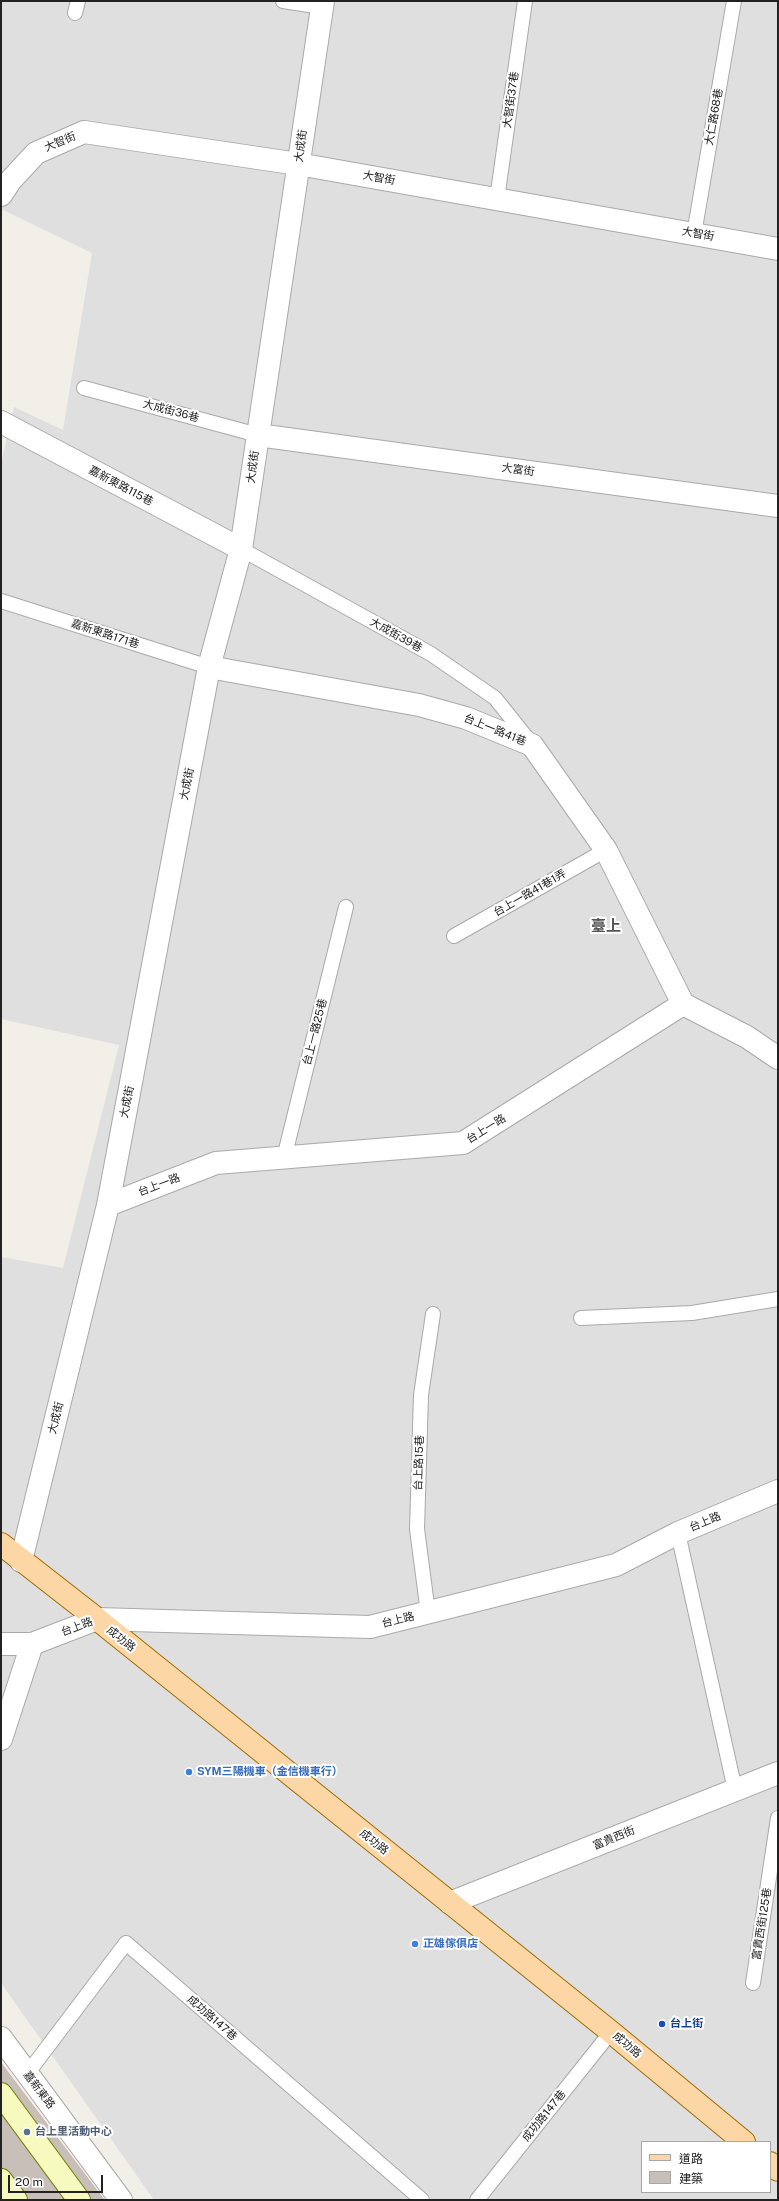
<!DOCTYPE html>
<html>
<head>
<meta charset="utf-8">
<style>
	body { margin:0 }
	#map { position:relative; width:779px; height:2201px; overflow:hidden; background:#f2efe9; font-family:"Public Sans","Noto Sans TC",sans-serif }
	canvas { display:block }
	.frame { position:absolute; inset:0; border:2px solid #222; pointer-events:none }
	.legend { position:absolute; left:641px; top:2141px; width:130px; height:52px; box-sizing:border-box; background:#fff; border:1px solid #a7a7a7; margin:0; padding:5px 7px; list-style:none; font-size:12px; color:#222 }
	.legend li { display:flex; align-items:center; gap:8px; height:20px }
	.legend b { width:20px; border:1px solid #a7a7a7 }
	.scale { position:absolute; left:8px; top:2175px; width:95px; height:18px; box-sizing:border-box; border:2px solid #222; border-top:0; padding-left:5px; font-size:12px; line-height:14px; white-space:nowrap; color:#222; -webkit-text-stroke:3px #fff; paint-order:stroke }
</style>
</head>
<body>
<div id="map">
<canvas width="779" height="2201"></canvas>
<div class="frame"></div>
<ul class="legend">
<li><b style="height:5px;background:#fcd6a4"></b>道路</li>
<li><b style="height:11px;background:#c7bfb8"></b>建築</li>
</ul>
<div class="scale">20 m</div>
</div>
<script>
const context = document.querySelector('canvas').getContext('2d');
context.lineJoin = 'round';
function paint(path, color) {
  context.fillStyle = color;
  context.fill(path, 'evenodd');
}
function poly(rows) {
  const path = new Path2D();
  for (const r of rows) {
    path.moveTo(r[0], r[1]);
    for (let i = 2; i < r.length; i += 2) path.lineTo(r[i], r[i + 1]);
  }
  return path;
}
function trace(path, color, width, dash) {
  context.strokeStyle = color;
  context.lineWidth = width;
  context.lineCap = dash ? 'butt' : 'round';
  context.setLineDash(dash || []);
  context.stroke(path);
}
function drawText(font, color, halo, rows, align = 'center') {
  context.font = font + ' "Public Sans","Noto Sans TC",sans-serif';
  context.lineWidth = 4;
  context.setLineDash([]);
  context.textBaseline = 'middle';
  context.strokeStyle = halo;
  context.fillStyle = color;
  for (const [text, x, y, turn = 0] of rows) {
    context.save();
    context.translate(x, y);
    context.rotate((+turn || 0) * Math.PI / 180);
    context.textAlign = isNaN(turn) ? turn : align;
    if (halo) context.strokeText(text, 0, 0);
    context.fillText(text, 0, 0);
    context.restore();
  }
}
paint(poly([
	[1,1,778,1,778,2200,154,2200,1,1983,1,1257,63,1268,119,1045,1,1019,1,464,14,407,63,430,92,253,1,209],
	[642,2142,770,2142,770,2192,642,2192]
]), '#e0dfdf');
const building = poly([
	[1,2063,104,2200,1,2200,1,2063]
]);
paint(building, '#c7bfb8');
trace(building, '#c4b6ab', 1);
const lane = poly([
	[283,1,322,7],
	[75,13,78,1],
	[497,199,525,1],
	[694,234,734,1],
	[84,388,258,435],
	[241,549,431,654,495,698,531,743],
	[1,601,209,667],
	[454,936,606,850],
	[284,1158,346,907],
	[581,1318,692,1313,778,1299],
	[678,1533,735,1790],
	[428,1613,417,1529,421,1395,433,1314],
	[753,1983,778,1818],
	[27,2074,126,1943,422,2200],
	[477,2200,611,2032]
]);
const street = poly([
	[1,195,11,180,36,153,84,132,298,164,778,249],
	[1,422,241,549],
	[258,435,778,506],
	[209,667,419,705,466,718,532,745,606,850,683,1004],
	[108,1205,216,1163,463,1143,683,1004,747,1037,778,1058],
	[21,1561,108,1205,209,667,241,549,323,1],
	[1,1644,32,1644,97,1619,370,1627,616,1565,678,1533,778,1491],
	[1,1739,32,1644],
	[450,1903,778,1773],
	[1,2038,121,2200]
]);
const secondary = poly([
	[1,2094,79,2200],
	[1,2180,16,2200]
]);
const primary = poly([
	[1,1544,97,1619,611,2032,744,2142],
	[770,2163,778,2170]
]);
trace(lane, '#a9a9a9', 16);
trace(street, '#a9a9a9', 24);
trace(secondary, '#707d05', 24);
trace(primary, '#a06b00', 24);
trace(lane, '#fff', 14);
trace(street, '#fff', 22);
trace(secondary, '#f7fabf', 22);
trace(primary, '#fcd6a4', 22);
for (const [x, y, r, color] of [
	[189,1772,4,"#3f7fe0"],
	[415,1944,4,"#3f7fe0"],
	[662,2024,4,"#1a4fb4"],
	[27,2132,4,"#5c6f8a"]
]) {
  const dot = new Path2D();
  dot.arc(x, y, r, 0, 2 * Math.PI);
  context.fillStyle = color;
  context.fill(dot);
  trace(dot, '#fff', 1.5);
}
drawText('11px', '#222', '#fff', [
	["大智街37巷",511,100,-82],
	["大仁路68巷",714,117,-80],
	["大智街",60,142,-23],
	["大成街",301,146,-82],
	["大智街",379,178,10],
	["大智街",698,234,10],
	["大成街36巷",171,411,15],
	["大成街",253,467,-82],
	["大富街",518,470,8],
	["嘉新東路115巷",121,486,28],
	["嘉新東路171巷",105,634,18],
	["大成街39巷",396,635,29],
	["台上一路41巷",495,730,22],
	["大成街",187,784,-79],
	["台上一路41巷1弄",530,893,-30],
	["台上一路25巷",315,1032,-76],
	["大成街",127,1102,-79],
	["台上一路",486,1129,-32],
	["台上一路",159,1185,-21],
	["大成街",56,1418,-76],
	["台上路15巷",419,1463,-88],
	["台上路",705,1522,-23],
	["台上路",398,1620,-14],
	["台上路",77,1627,-21],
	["成功路",121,1639,39],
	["富貴西街",614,1838,-22],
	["成功路",374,1842,39],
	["富貴西街125巷",762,1924,-81],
	["成功路147巷",212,2018,41],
	["成功路",627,2045,40],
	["嘉新東路",39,2090,53],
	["成功路147巷",544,2116,-51]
]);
drawText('bold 11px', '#366cbe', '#fff', [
	["SYM三陽機車（金信機車行）",197,1772],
	["正雄傢俱店",423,1944]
], 'left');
drawText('bold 11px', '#164399', '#fff', [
	["台上街",670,2024]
], 'left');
drawText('bold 11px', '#4e5e75', '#fff', [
	["台上里活動中心",35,2132]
], 'left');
drawText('bold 15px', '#555', '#fff', [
	["臺上",606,926]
]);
</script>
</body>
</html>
